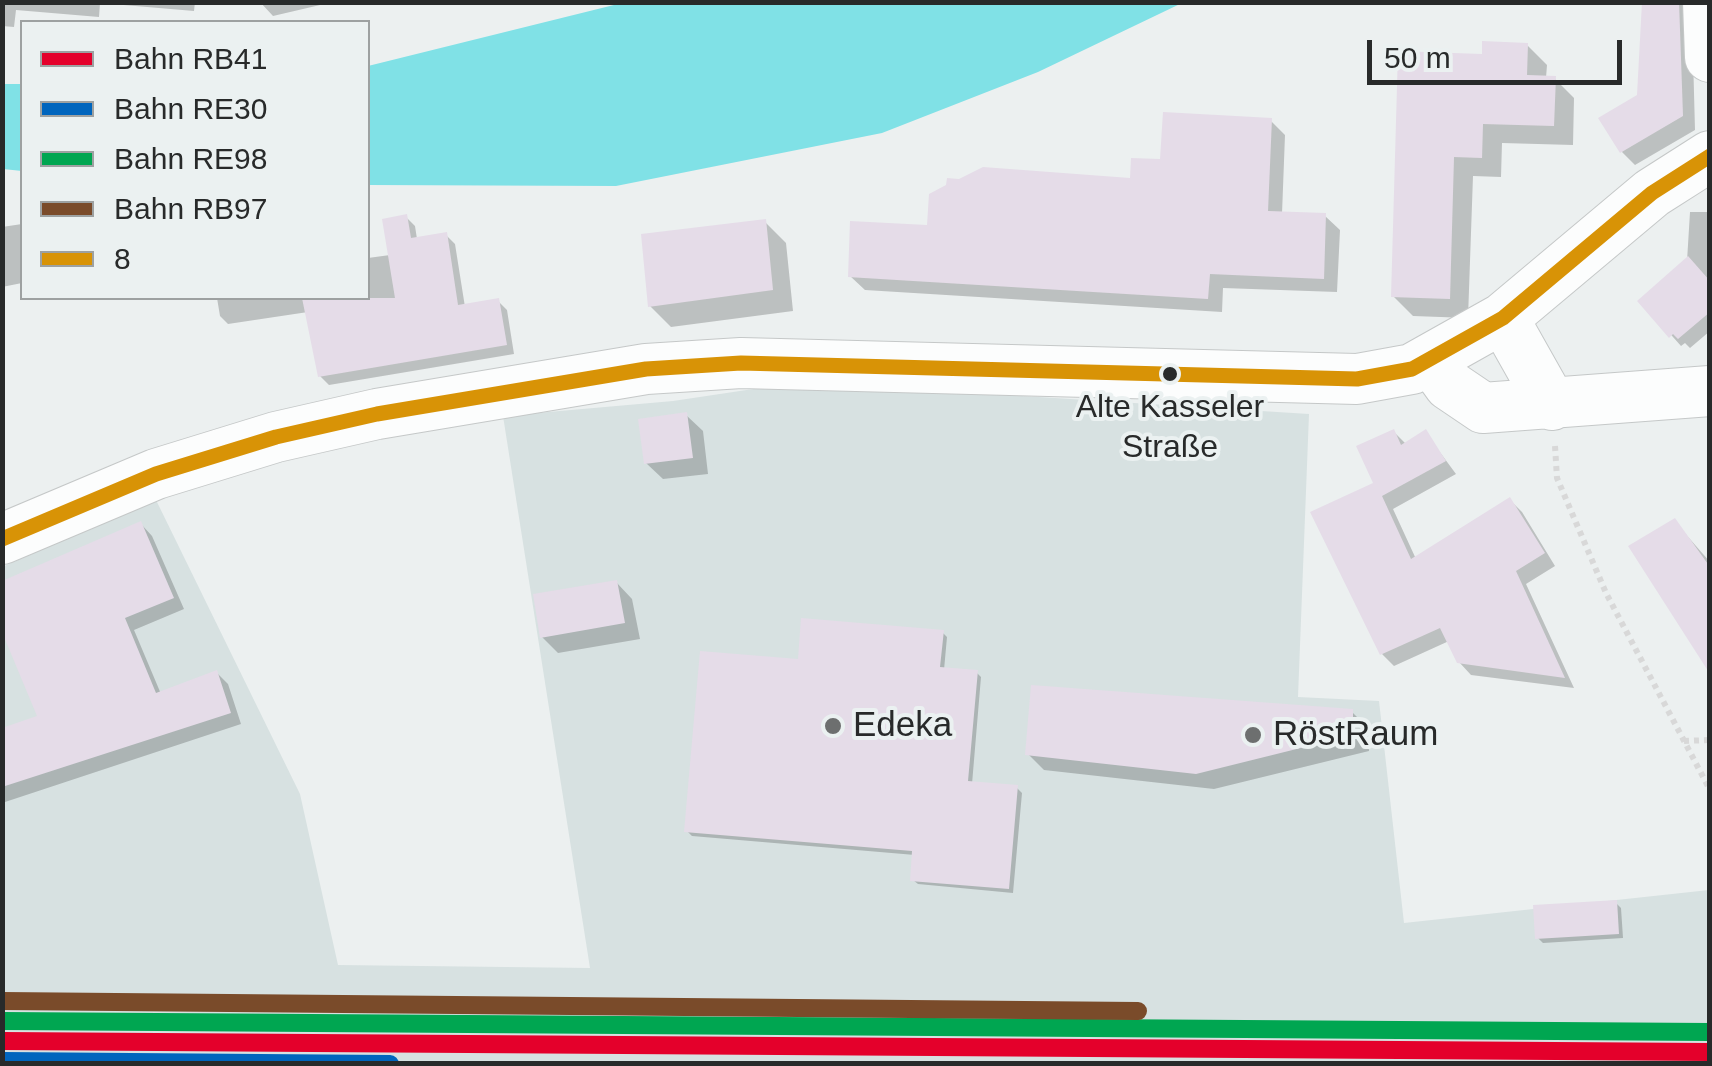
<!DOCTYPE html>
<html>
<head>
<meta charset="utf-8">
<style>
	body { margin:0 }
	#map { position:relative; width:1712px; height:1066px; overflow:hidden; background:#ecf0f0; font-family:Helvetica,sans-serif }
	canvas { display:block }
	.frame { position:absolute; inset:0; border:5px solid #282a2a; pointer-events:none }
	.legend { position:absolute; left:20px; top:20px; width:350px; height:280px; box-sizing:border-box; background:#ebf1f1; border:2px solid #9da1a1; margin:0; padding:12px 18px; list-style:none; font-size:30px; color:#282a2a }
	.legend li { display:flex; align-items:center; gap:20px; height:50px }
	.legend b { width:50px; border:2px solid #9da1a1 }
	.scale { position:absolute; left:1367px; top:40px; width:255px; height:45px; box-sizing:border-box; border:5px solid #282a2a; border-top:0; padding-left:12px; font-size:30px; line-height:35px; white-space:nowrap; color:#282a2a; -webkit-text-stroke:8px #ebf1f1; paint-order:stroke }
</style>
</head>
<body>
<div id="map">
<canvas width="1712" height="1066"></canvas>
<div class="frame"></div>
<ul class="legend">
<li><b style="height:12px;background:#e4002b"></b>Bahn RB41</li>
<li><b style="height:12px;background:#0065bd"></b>Bahn RE30</li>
<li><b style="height:12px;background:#00a651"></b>Bahn RE98</li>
<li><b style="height:12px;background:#7a4b2a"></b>Bahn RB97</li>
<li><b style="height:12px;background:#d89306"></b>8</li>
</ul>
<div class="scale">50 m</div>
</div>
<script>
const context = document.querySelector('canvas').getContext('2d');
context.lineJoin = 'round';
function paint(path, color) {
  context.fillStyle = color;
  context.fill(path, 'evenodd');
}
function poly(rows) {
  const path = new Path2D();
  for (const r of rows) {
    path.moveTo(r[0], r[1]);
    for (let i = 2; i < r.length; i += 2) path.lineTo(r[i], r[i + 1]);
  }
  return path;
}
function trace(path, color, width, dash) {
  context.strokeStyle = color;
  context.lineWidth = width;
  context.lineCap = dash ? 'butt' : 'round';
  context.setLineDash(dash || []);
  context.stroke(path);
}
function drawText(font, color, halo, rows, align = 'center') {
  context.font = font + ' Helvetica,sans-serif';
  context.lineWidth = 8;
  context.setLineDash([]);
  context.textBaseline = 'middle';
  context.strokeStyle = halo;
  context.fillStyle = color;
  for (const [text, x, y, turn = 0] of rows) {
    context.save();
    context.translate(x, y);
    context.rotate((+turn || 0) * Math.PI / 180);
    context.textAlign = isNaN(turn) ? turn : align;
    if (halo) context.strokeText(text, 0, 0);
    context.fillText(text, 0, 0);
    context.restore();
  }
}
paint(poly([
	[800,382,1309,414,1298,697,1379,701,1404,923,1709,890,1709,1063,3,1063,2,567,156,500,300,794,338,965,590,968,503,416,673,401]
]), '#d7e1e1');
paint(poly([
	[626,2,1182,2,1182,3,1038,72,882,133,616,186,368,185,368,66],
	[3,84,22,84,22,171,3,169]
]), '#80e1e6');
paint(poly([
	[2,2,195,2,194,11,100,3,99,17,16,10,14,27,2,26],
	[260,2,333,2,273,16],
	[1644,2,1699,2,1692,18,1695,130,1635,165,1622,152,1639,97],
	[1527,45,1547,65,1546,78,1555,79,1574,98,1573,145,1502,143,1501,177,1473,176,1468,318,1413,316,1393,296,1484,56],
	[1270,120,1285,135,1282,214,1325,216,1340,230,1337,292,1223,288,1222,312,865,290,850,276,929,227,1132,181,1163,162],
	[1690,212,1710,212,1710,331,1690,348,1685,343,1681,346,1641,301,1687,261],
	[406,217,415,226,417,239,446,235,455,244,465,307,498,301,507,310,514,354,329,385,320,376,308,312,228,324,220,316,217,298,368,298,368,258,390,255],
	[765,222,786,243,793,311,671,327,650,306],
	[22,224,22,283,2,287,2,227],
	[686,415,703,431,708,474,663,479,646,463],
	[1394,432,1406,444,1425,432,1456,474,1393,509,1416,559,1510,500,1522,512,1555,566,1526,584,1574,688,1471,675,1459,662,1449,641,1394,666,1382,654,1376,484],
	[1675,522,1710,562,1710,670],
	[141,524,152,536,184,609,134,630,161,694,217,673,228,684,241,724,2,803,2,731,41,718],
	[616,582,632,599,640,639,558,653,542,637],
	[942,632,947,637,944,670,976,672,981,677,972,784,1017,788,1022,793,1013,893,918,884,913,880,915,855,692,836,687,831,800,662],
	[1352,712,1368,728,1369,751,1214,789,1044,770,1028,754],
	[1616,903,1621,908,1623,938,1543,943,1538,938]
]), '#0003');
paint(poly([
	[1642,2,1679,2,1683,116,1620,153,1598,118,1637,95],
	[1482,41,1528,43,1527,75,1556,76,1554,126,1483,124,1482,158,1454,157,1450,299,1391,297,1398,51,1482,54],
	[1163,112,1272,118,1268,211,1326,213,1324,279,1210,274,1208,299,848,277,850,221,927,225,929,194,946,185,947,178,959,179,983,167,1130,178,1131,158,1160,159],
	[407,214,411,238,447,232,458,305,499,298,507,345,318,377,302,298,395,298,382,219],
	[766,219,773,290,648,307,641,234],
	[1688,256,1710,281,1710,312,1678,339,1673,334,1669,338,1637,301],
	[687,412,693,458,644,464,638,419],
	[1394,429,1401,445,1426,429,1446,461,1382,496,1411,559,1510,497,1545,553,1516,571,1565,678,1457,663,1440,628,1380,655,1310,512,1373,483,1356,446],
	[1675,518,1710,567,1710,674,1628,546],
	[141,521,174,598,125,618,156,693,217,670,231,713,2,787,2,728,37,716,2,632,2,581],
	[617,580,625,623,540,638,533,594],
	[801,618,944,630,940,667,978,670,968,781,1018,785,1009,889,910,881,912,851,684,832,700,651,798,659],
	[1031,685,1353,709,1353,735,1196,774,1025,755],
	[1617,900,1619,934,1535,939,1533,905]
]), '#e5dce8');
const minor = poly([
	[1708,2,1710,57],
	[1503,318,1552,405],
	[1431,360,1449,385,1483,408,1710,391],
	[2,539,156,474,276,437,377,414,646,369,741,363,1357,379,1412,369,1503,318,1652,193,1710,156]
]);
trace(minor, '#c5c8c8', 52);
trace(poly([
	[1555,446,1557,478,1606,593,1710,790],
	[1684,741,1710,740]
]), '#d8d8d8', 6, [5, 5]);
trace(minor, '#fcfdfd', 50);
trace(poly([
	[2,539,156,474,276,437,377,414,646,369,741,363,1357,379,1412,369,1503,318,1652,193,1710,156]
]), '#d89306', 15);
trace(poly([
	[2,1041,1710,1052]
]), '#e4002b', 18);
trace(poly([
	[2,1061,390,1064]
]), '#0065bd', 18);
trace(poly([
	[2,1021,1710,1032]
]), '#00a651', 18);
trace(poly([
	[2,1001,1138,1011]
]), '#7a4b2a', 18);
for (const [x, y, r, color] of [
	[1170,374,9,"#282a2a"],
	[833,726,10,"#6d6f6f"],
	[1253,735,10,"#6d6f6f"]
]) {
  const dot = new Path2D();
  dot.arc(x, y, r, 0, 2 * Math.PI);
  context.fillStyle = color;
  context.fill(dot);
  trace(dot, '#ebf1f1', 4);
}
drawText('32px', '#282a2a', '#ebf1f1', [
	["Alte Kasseler",1170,408],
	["Straße",1170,448]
]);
drawText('35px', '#282a2a', '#ebf1f1', [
	["Edeka",853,726],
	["RöstRaum",1273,735]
], 'left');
</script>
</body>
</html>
